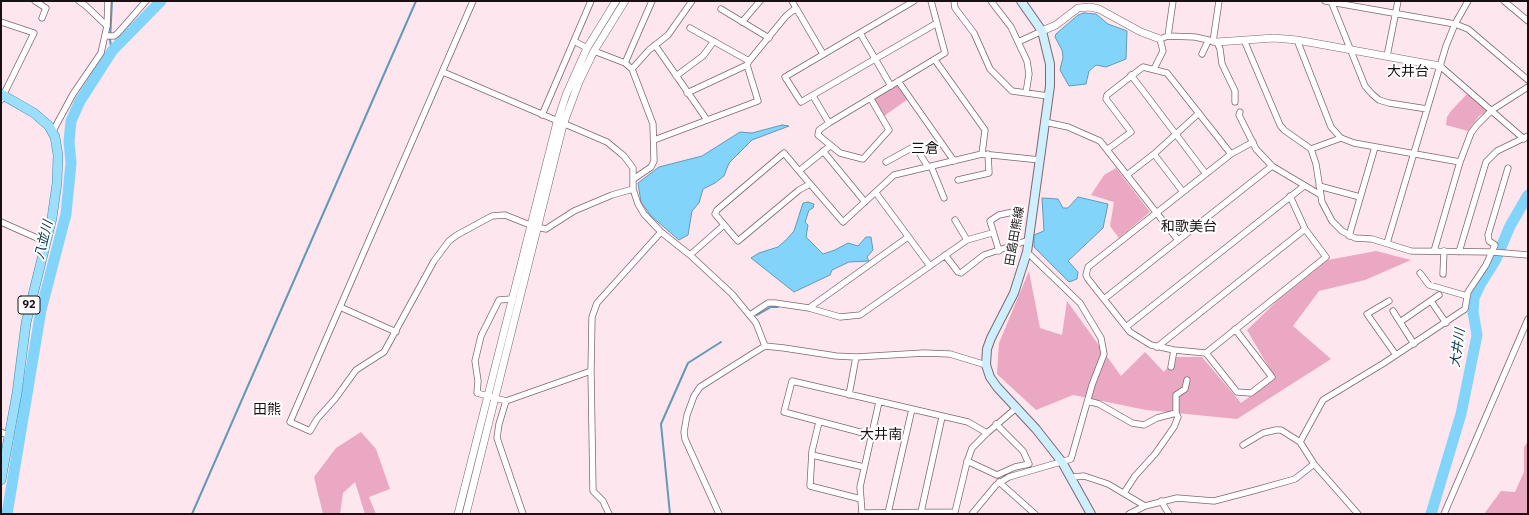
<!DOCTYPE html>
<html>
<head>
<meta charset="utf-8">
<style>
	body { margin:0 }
	#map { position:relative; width:1529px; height:515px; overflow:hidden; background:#fde6ee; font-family:"IBM Plex Sans",sans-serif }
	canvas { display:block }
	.frame { position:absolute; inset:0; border:2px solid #1a1014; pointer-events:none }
</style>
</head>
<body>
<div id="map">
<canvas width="1529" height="515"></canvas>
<div class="frame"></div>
</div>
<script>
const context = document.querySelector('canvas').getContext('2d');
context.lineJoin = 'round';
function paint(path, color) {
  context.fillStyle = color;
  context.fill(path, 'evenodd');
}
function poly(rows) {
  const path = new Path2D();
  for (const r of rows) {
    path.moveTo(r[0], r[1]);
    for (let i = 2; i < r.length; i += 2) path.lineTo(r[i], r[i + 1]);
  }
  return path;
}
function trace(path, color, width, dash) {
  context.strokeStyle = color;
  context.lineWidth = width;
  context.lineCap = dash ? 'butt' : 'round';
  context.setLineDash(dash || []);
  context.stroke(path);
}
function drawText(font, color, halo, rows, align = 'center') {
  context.font = font + ' "IBM Plex Sans","Noto Sans JP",sans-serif';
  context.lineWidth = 4;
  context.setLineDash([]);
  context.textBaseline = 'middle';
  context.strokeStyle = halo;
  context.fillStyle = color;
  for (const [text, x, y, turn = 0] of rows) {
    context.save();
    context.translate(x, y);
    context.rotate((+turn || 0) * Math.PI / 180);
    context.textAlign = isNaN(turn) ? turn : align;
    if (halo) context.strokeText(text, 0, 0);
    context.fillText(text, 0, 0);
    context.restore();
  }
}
paint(poly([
	[897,85,908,99,884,116,875,101,875,98],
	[1467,94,1487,111,1479,116,1468,131,1446,125,1447,117,1451,111],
	[1116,168,1150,212,1119,238,1110,226,1114,202,1091,195,1104,175],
	[1376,251,1411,260,1365,280,1319,291,1293,326,1331,359,1237,419,1146,410,1073,395,1036,410,997,374,999,343,1029,271,1040,328,1062,335,1067,301,1121,376,1145,352,1164,372,1176,357,1202,357,1241,403,1275,378,1247,330,1277,301,1328,260],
	[361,432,376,449,390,489,369,497,376,514,365,514,355,482,343,493,340,514,323,514,314,477,336,448],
	[1528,441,1528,514,1484,514,1501,491,1515,492,1524,472,1524,447]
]), '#eba8c2');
const water = poly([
	[1084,13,1096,14,1108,24,1127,31,1126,59,1106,67,1096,65,1089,71,1086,84,1069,86,1060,70,1063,57,1062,50,1055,37,1056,34,1078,15,1084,13],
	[782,125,789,126,752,140,729,163,724,176,715,183,703,189,699,203,692,211,688,235,679,240,651,216,641,202,638,183,659,167,702,156,740,132,752,133,782,125],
	[1078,197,1108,204,1103,228,1068,261,1078,272,1077,279,1069,282,1034,247,1034,235,1044,231,1042,198,1058,199,1063,208,1068,208,1078,197],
	[808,202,814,204,813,208,809,210,805,222,808,225,806,237,823,254,835,250,848,243,858,246,866,237,871,237,873,250,867,257,869,261,849,262,832,270,830,275,794,292,751,258,759,253,778,247,786,240,794,231,803,203,808,202]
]);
paint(water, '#83d4fa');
trace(water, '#6499b5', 1);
trace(poly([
	[112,51,110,40,112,1],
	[757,315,771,307,778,307],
	[192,514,416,1],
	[670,514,661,424,688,363,721,342]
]), '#6499b5', 2);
trace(poly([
	[7,514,41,310,66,214,71,163,69,141,71,121,80,101,112,51,161,1],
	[1431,514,1461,414,1477,335,1473,312,1474,298,1481,283,1496,259,1510,226,1528,195]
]), '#83d4fa', 11);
const minor = poly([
	[35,1,46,8,42,18],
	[79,1,86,6,107,26],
	[473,1,290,422,310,431,317,419,335,399,356,370,384,352,434,261,449,241,457,235,492,216,505,215,530,225],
	[792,1,796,8],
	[914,1,785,77,801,102,937,23],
	[954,1,955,8,974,33,990,69,1012,91,1048,96],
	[991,1,1011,27,1027,61,1029,74,1026,93],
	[1325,1,1455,24,1468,29,1528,80],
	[1331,1,1365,86,1372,94,1379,100,1389,103,1427,109],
	[1504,1,1528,21],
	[721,9,769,38],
	[1,22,34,33,1,100],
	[742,22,760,1],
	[690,28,749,61],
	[860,33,891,86],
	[105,36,114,36,117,34,146,1],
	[1168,36,1173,1],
	[1244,40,1280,125,1284,130,1311,149,1316,164,1322,202,1332,221,1342,231,1355,238,1372,239,1411,251,1492,252,1528,255],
	[1297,40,1331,127,1341,138,1354,143,1460,162],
	[574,41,587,48],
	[1018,42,1042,31],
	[1213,42,1219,1],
	[655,45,707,120],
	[594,51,625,63,632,69,653,124,654,161,651,167,635,178],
	[1202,54,1208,41],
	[1387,56,1398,1],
	[935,60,985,130,982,154],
	[625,63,652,1],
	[1440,66,1524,139],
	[632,69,649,50,668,35,692,1],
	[1154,69,1163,51,1160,39,1168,36,1195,37,1217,42,1220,49,1222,64,1235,91,1235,102],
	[443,72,607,142,613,147,624,156,633,168,633,189,638,204,644,214,661,232,690,255,732,294,756,323,765,346],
	[1131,75,1206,174],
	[676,76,703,56,714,41],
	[898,81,954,161],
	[687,93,747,65],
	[813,96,829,123],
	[871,99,889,130,863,159,840,153,818,135,819,130,829,123,945,53,931,1],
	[1240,112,1239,115,1256,149,1272,166,1319,194],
	[542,115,591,1],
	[1045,122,1068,127,1100,141,1178,240],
	[53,131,73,94,101,53,107,26,108,1],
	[654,140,758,101,747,65,749,61,786,16,796,8,823,54],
	[1253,142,1231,154,1088,267,1086,275,1088,279,1130,332,1151,345,1174,350,1206,353,1326,257,1305,229,1290,196],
	[1108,149,1131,132,1106,99,1107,95,1143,67,1167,73,1231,154],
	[1311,149,1341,138],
	[823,151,865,202],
	[1154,154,1183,192],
	[886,162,915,146,928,167],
	[931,166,944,198],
	[799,171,830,146],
	[1127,175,1154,154,1199,113],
	[958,180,989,173,988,154],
	[810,184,799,190,738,241,715,214,717,210,784,153,799,171,843,222,894,175,982,154,1040,160],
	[1319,186,1360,197],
	[876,193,930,266],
	[955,220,967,240],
	[1,222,46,242],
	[536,227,546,229,574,211,612,195,633,189],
	[1349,236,1375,147],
	[1387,243,1446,46,1455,24,1468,1],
	[999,251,990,221,999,215,1013,212],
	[1434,251,1460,162,1471,133,1477,125,1492,110,1528,87],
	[1459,252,1486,162,1497,151,1528,136],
	[690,255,724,225],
	[945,255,958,272,961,273,984,255,1029,240],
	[1420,273,1429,285,1467,296],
	[1443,274,1444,251],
	[1104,299,1272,166],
	[1389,301,1367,314,1396,355],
	[1431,301,1446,323],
	[340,307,396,332],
	[809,308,908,237],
	[1393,311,1414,344],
	[750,315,768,303,775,303,809,308,840,317,860,315,967,240,992,233],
	[1400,322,1439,295],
	[1126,327,1304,186],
	[1157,347,1305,229],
	[1206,353,1237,392,1251,393,1272,377,1235,329],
	[1171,367,1174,350],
	[849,395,856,357],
	[506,401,477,393,478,381,475,361,481,336,499,300,511,299],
	[1088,401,1099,404,1132,423,1144,425,1157,418,1176,413,1178,417,1174,427,1155,454,1135,476,1124,493],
	[879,402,860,487,862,513,955,512,967,462,972,448,987,433,1015,409],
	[1176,413,1176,395,1185,389,1187,380],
	[819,422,812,451,810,486,861,499],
	[1,432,9,436],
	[871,435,784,412,792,381,968,422,987,433],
	[1243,445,1263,433,1276,430,1281,430,1300,442],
	[812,455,864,467],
	[967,461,997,475,1015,467,1029,464,1023,451,996,424],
	[1072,477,1084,476,1108,484,1145,506],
	[999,482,1035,514],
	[1161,501,1169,514],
	[921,512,942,417],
	[888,513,912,409],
	[523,514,497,438,499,424,506,401,591,371],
	[609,514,603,501,593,491,591,371,592,317,597,303,661,232],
	[719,514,685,439,684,432,687,415,694,396,700,387,752,354,765,346,784,348,836,356,856,357,924,353,950,354,986,365],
	[972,514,996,485,1009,477,1071,459,1092,385,1104,354,1101,338,1080,303,1027,252],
	[1129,514,1145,506,1177,498,1214,501,1256,490,1295,479,1314,464],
	[1358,514,1314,464,1300,442,1323,400,1384,363,1465,309,1468,292,1486,265,1495,245,1489,241,1488,235,1508,168],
	[1444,514,1528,319]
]);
const tertiary = poly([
	[1042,31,1056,25,1078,8,1090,7,1099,9,1141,32,1160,39],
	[1217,42,1274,38,1297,40,1440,66],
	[458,514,557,122,566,95,587,48,616,1],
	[466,514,563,125,579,82,594,51,625,1]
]);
const secondary = poly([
	[1021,1,1042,31,1050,64,1050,86,1027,252,1014,293,991,338,987,349,986,365,990,377,997,387,1036,429,1062,462,1091,514]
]);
const primary = poly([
	[1,94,34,113,49,126,55,137,58,155,57,183,52,218,26,323,17,393,1,480]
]);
trace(minor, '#7f6770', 7);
trace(tertiary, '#7f6770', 8);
trace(secondary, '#7f6770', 10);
trace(primary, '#4289aa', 10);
trace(minor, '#fff', 5.5);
trace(tertiary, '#fff', 7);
trace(secondary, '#cdeffe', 8);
trace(primary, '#9bdffd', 9);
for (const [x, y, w] of [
	[29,305,22]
]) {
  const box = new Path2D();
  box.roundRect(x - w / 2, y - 9, w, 18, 3);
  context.fillStyle = '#fff';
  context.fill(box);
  trace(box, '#1a1014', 1);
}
drawText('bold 11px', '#1a1014', null, [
	["92",29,305]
]);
drawText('12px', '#1a1014', '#fff', [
	["田島田熊線",1015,236,-80]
]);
drawText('italic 13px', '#003245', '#fff', [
	["八並川",44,240,-76],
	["大井川",1458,348,-82]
]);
drawText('14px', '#1a1014', '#fff', [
	["大井台",1408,72],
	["三倉",925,149],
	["和歌美台",1189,227],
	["田熊",267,410],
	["大井南",881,435]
]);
</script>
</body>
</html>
